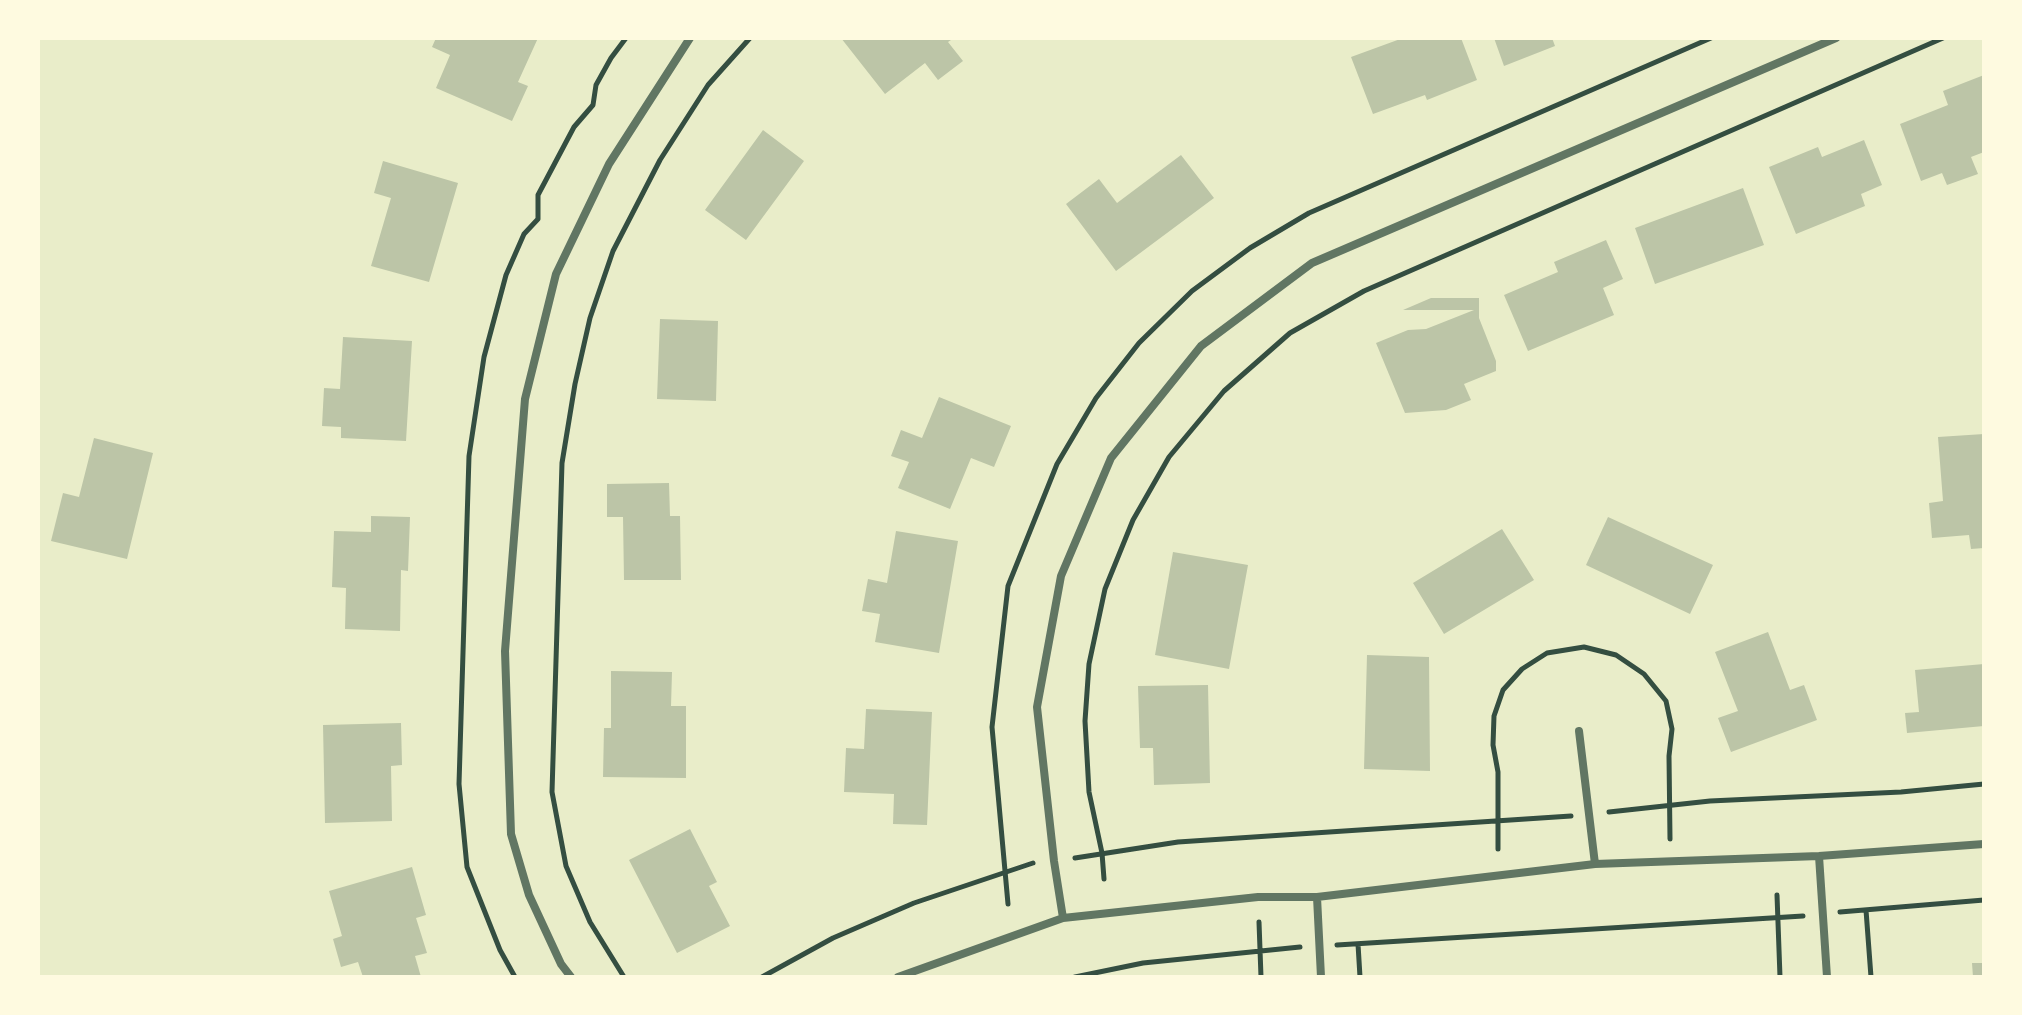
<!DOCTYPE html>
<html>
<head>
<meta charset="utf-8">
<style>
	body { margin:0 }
	#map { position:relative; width:2022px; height:1015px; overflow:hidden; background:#e9edc9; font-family:Quicksand,sans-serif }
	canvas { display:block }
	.frame { position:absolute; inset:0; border:40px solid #fefae0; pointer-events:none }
</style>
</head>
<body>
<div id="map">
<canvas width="2022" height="1015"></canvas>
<div class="frame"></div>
</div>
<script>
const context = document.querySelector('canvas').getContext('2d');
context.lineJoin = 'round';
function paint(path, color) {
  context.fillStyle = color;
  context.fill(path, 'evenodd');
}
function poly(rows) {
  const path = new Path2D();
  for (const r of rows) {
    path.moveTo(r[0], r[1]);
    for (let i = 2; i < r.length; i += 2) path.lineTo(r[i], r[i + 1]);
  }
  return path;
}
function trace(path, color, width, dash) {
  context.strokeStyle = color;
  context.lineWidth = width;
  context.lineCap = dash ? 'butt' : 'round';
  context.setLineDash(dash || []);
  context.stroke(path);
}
paint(poly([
	[436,38,538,38,518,82,528,86,512,121,436,88,450,55,432,47],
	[841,38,954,38,948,42,963,61,938,80,925,63,885,94],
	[1403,38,1461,38,1477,80,1427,100,1425,95,1373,114,1351,57],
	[1494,38,1552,38,1555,46,1504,66],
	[1984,75,1984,152,1971,157,1978,174,1947,185,1942,173,1921,181,1900,124,1948,105,1943,91],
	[763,130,804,161,746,240,705,210],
	[1864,140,1882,185,1861,194,1865,206,1796,234,1769,167,1818,147,1822,157],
	[1181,155,1214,198,1116,271,1066,204,1099,179,1117,203],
	[383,161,458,183,429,282,371,266,391,198,374,193],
	[1743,188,1764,245,1655,284,1635,228],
	[1606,240,1623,279,1603,288,1614,315,1528,351,1504,295,1558,272,1554,262],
	[1431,298,1479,298,1479,318,1496,361,1496,371,1464,384,1471,400,1446,410,1405,413,1376,343,1408,330,1426,329,1474,310,1403,310],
	[660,319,718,321,716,401,657,399],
	[343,337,412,341,406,441,341,438,341,427,322,426,324,388,340,389],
	[939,397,1011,426,994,467,971,458,950,509,898,488,909,462,891,456,901,430,922,438],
	[1984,434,1984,548,1971,549,1969,535,1932,538,1929,503,1943,501,1938,437],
	[94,438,153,453,127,559,51,541,63,493,79,497],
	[669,483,670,516,680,516,681,580,624,580,623,517,607,517,607,484],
	[371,516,410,517,408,571,401,570,400,631,345,629,346,588,332,587,334,531,371,532],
	[1608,517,1713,565,1690,614,1586,565],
	[1502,529,1534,580,1444,634,1413,583],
	[896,531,958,541,939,653,875,642,880,614,862,611,868,579,887,583],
	[1173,552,1248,565,1229,669,1155,655],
	[1768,632,1790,690,1804,685,1817,720,1731,752,1718,718,1738,711,1715,652],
	[1367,655,1429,657,1430,771,1364,769],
	[1984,664,1984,726,1907,733,1905,713,1919,712,1915,670],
	[611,671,672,672,671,706,686,706,686,778,603,777,604,728,611,728],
	[1208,685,1210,783,1154,785,1153,748,1140,748,1138,686],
	[866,709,932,712,927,825,893,824,894,794,844,792,846,748,864,749],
	[401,723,402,765,391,766,392,821,325,823,323,725],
	[690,829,717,882,709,886,730,926,677,953,629,860],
	[412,867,426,915,416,918,427,953,415,956,421,977,363,977,358,962,341,967,333,939,342,936,329,891],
	[1972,963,1984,963,1984,977,1973,977]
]), '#bcc5a7');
trace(poly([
	[1609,812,1710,801,1901,792,1984,784],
	[1498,849,1498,772,1493,745,1494,716,1503,690,1522,669,1547,653,1584,647,1616,655,1644,674,1666,701,1672,729,1669,756,1670,839],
	[1075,858,1178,842,1571,816],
	[1104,879,1102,853,1089,792,1085,721,1089,664,1105,589,1133,520,1169,457,1224,391,1290,333,1364,291,1943,38],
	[1777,895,1780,977],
	[1008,904,992,727,1008,586,1057,464,1096,398,1139,343,1192,291,1250,248,1309,213,1711,38],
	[1866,910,1871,977],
	[1840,912,1984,900],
	[1259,922,1261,977],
	[1358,944,1360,977],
	[1337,945,1803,916],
	[515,977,500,950,467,867,459,784,469,456,484,357,506,275,524,234,538,219,538,195,574,127,593,105,596,85,611,58,626,38],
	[624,977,590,922,566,866,552,792,562,463,575,384,590,318,613,251,660,160,708,85,750,38],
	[762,977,833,938,914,903,1033,863],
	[1075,977,1143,963,1300,947]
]), '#344e41', 5);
trace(poly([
	[1579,731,1595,864],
	[1819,856,1827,977],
	[1317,897,1321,977],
	[1063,918,1054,861,1037,707,1061,576,1111,458,1201,346,1312,263,1836,38],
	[571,977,561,964,529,895,511,834,505,651,525,399,556,274,609,164,690,38],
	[898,977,1063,918,1258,897,1317,897,1595,864,1819,856,1984,844]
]), '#617663', 8);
</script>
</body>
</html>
